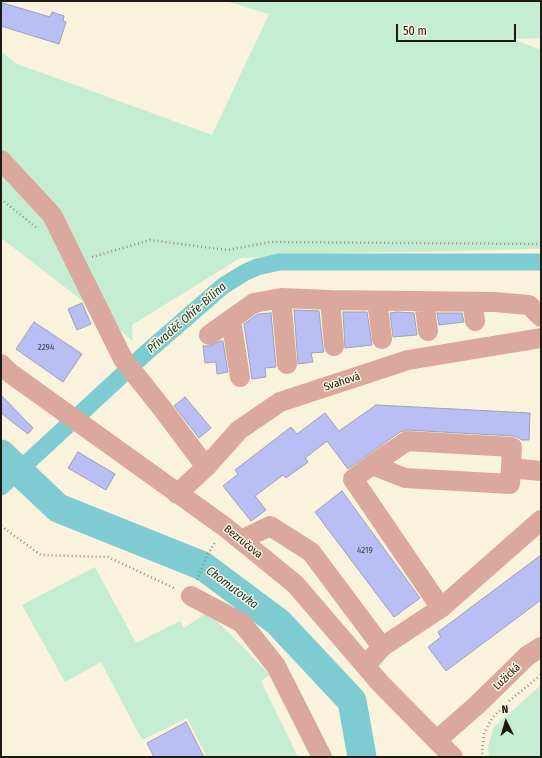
<!DOCTYPE html>
<html>
<head>
<meta charset="utf-8">
<style>
	body { margin:0 }
	#map { position:relative; width:542px; height:758px; overflow:hidden; background:#f9f2dd; font-family:"Fira Sans Condensed",sans-serif }
	canvas { display:block }
	.frame { position:absolute; inset:0; border:2px solid #1c1a13; pointer-events:none }
	.north { position:absolute; left:486px; top:702px; width:40px; height:40px; -webkit-text-stroke:3px #f9f2dd; paint-order:stroke; rotate:355deg; font-size:11px; font-weight:700; line-height:16px; text-align:center; color:#1c1a13 }
	.north::after { content:''; display:block; margin:auto; width:14px; height:18px; background:#1c1a13; clip-path:polygon(50% 0,100% 100%,50% 72%,0 100%) }
	.scale { position:absolute; left:396px; top:24px; width:120px; height:18px; box-sizing:border-box; border:2px solid #1c1a13; border-top:0; padding-left:5px; font-size:12px; line-height:14px; white-space:nowrap; color:#1c1a13; -webkit-text-stroke:3px #f9f2dd; paint-order:stroke }
</style>
</head>
<body>
<div id="map">
<canvas width="542" height="758"></canvas>
<div class="frame"></div>
<div class="north">N</div>
<div class="scale">50 m</div>
</div>
<script>
const context = document.querySelector('canvas').getContext('2d');
context.lineJoin = 'round';
function paint(path, color) {
  context.fillStyle = color;
  context.fill(path, 'evenodd');
}
function poly(rows) {
  const path = new Path2D();
  for (const r of rows) {
    path.moveTo(r[0], r[1]);
    for (let i = 2; i < r.length; i += 2) path.lineTo(r[i], r[i + 1]);
  }
  return path;
}
function trace(path, color, width, dash) {
  context.strokeStyle = color;
  context.lineWidth = width;
  context.lineCap = dash ? 'butt' : 'round';
  context.setLineDash(dash || []);
  context.stroke(path);
}
function drawText(font, color, halo, rows, align = 'center') {
  context.font = font + ' "Fira Sans Condensed",sans-serif';
  context.lineWidth = 3;
  context.setLineDash([]);
  context.textBaseline = 'middle';
  context.strokeStyle = halo;
  context.fillStyle = color;
  for (const [text, x, y, turn = 0] of rows) {
    context.save();
    context.translate(x, y);
    context.rotate((+turn || 0) * Math.PI / 180);
    context.textAlign = isNaN(turn) ? turn : align;
    if (halo) context.strokeText(text, 0, 0);
    context.fillText(text, 0, 0);
    context.restore();
  }
}
paint(poly([
	[225,1,541,1,541,38,513,39,541,50,541,249,353,253,240,258,132,325,133,341,109,321,1,238,1,51,15,63,212,135,269,14],
	[95,567,136,643,180,621,184,628,208,612,270,675,261,681,298,757,207,757,187,718,142,740,101,662,65,682,22,605],
	[541,685,541,757,489,757,488,746,494,727]
]), '#c5edd1');
trace(poly([
	[1,487,147,352,223,286,244,273,257,267,279,262,541,262]
]), '#7eccd1', 17);
trace(poly([
	[1,454,58,508,203,566,278,622,352,701,362,757]
]), '#7eccd1', 29);
const building = poly([
	[3,3,50,17,52,12,64,16,63,21,66,22,59,44,1,26,1,10,3,3],
	[82,303,91,324,77,330,68,309,82,303],
	[294,310,319,311,323,347,324,352,311,353,313,362,298,364,294,310],
	[343,312,367,312,372,345,345,348,343,312],
	[397,312,414,313,417,335,393,337,390,313,397,312],
	[271,313,276,367,265,368,266,377,252,379,244,324,258,314,271,313],
	[437,313,462,313,464,322,439,325,437,313],
	[34,322,82,354,63,382,16,349,34,322],
	[220,341,223,341,228,372,217,374,216,362,205,363,203,346,210,346,220,341],
	[1,395,33,428,28,434,1,413,1,395],
	[185,397,211,428,199,438,174,406,185,397],
	[376,405,530,413,529,440,521,440,518,437,513,436,407,430,400,432,348,469,327,441,305,458,308,462,286,478,283,475,255,496,266,510,251,521,223,486,238,474,235,470,291,427,297,434,325,413,339,431,376,405],
	[78,452,115,474,106,490,68,468,78,452],
	[342,491,420,598,394,617,315,512,342,491],
	[541,555,541,600,446,671,428,647,441,637,438,632,541,555],
	[186,722,204,757,154,757,147,743,186,722]
]);
paint(building, '#b9bef4');
trace(building, '#9fa1b4', 1);
trace(poly([
	[1,199,38,229],
	[92,257,150,240,227,250,271,242,541,244],
	[1,526,41,555,108,557,176,589],
	[197,580,207,555,216,541],
	[509,701,541,675],
	[485,757,482,753,484,733,492,718,501,709]
]), '#969182', 2.5, [1, 3]);
trace(poly([
	[1,160,52,215,123,359,161,407,206,467],
	[281,298,287,364],
	[330,300,334,346],
	[377,301,382,339],
	[424,301,428,331],
	[472,302,475,321],
	[231,320,240,377],
	[209,335,254,303,281,298,330,300,494,302,529,305,541,317],
	[1,364,10,373,225,527,295,584,381,684,453,757],
	[372,465,407,441,512,447,511,468],
	[177,494,206,467,239,430,280,402,408,360,541,338],
	[241,540,270,526,311,552,382,647,366,665],
	[191,596,242,623,276,666,322,757],
	[441,608,353,479,372,465,405,478,510,484,511,468,541,471],
	[382,647,441,608,541,520],
	[437,740,477,705,527,656,541,647]
]), '#dba89e', 20);
drawText('9px', '#43434b', null, [
	["2294",46,347],
	["4219",365,550]
]);
drawText('11px', '#1c1a13', '#f9f2dd', [
	["Svahová",342,382,-18],
	["Bezručova",243,542,39],
	["Lužická",507,677,-44]
]);
drawText('italic 12px', '#11383a', '#f9f2dd', [
	["Přivaděč Ohře-Bílina",187,318,-41],
	["Chomutovka",232,588,37]
]);
</script>
</body>
</html>
